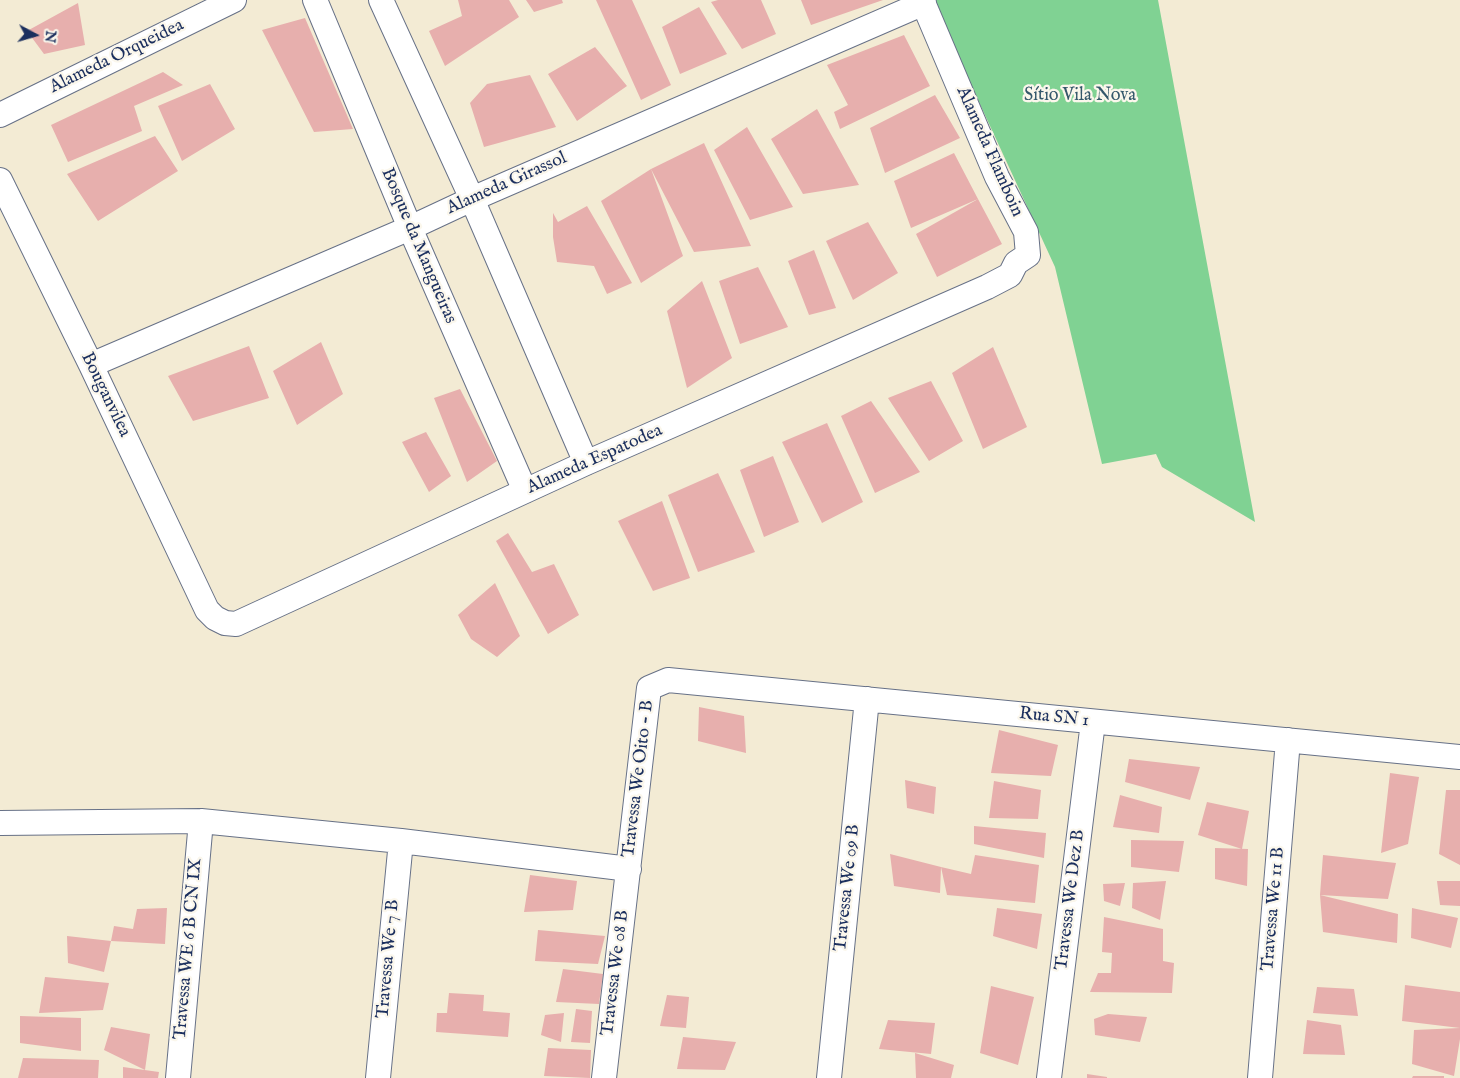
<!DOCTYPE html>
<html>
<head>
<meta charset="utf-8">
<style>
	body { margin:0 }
	#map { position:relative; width:1460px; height:1078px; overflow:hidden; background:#f3ebd4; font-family:"IM FELL English",serif }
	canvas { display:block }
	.north { position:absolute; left:10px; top:10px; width:50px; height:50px; -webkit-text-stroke:4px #fbf7ec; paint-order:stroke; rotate:96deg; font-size:14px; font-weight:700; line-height:20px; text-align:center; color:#1b2f5e }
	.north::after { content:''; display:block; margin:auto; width:18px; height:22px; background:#1b2f5e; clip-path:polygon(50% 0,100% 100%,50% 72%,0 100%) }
</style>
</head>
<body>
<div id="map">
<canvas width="1460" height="1078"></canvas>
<div class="north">N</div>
</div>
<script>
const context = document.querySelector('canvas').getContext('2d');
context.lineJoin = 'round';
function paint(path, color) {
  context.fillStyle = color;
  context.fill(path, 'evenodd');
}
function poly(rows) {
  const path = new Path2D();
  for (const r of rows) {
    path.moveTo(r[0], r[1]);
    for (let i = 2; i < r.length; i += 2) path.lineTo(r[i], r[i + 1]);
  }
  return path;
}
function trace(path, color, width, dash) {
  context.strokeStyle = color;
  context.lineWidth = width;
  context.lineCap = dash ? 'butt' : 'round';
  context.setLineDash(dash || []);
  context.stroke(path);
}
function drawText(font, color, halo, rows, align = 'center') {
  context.font = font + ' "IM FELL English",serif';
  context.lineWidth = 4.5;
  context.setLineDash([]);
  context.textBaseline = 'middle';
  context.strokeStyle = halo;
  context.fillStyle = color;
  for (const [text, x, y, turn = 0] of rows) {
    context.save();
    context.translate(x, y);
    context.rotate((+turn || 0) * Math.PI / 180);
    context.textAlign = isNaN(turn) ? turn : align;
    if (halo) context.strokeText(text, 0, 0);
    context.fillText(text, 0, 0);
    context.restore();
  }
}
paint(poly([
	[932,0,1158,0,1255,522,1162,467,1156,454,1102,464,1055,267]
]), '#80d293');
paint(poly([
	[458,0,509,0,519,17,445,66,429,31,462,16],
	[526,0,562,0,563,3,534,12],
	[596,0,632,0,671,85,641,100],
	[718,0,761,0,776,34,742,49,711,2],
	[801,0,883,0,811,25],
	[78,3,85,45,44,54,27,31],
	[699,7,727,54,680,74,662,27],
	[305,18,353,129,314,132,262,30],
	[904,35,930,86,840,129,834,112,848,105,827,65],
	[595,47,627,86,577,121,548,74],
	[163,72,183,85,134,106,142,131,68,162,51,125],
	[530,75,556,127,484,147,470,103,487,84],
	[210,84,235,129,182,161,158,106],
	[935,95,960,138,885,173,870,128],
	[817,109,859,185,803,194,771,139],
	[747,127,793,207,750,220,714,150],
	[155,136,178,171,98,221,67,174],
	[704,143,751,246,694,252,651,169,683,256,641,283,601,201,651,169],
	[954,153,978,199,911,228,894,181],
	[978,199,1002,244,937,277,916,234],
	[587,206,632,283,607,294,594,266,557,262,553,237,553,213,558,222],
	[868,222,898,273,853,300,826,241],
	[814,250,836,308,809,315,788,261],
	[758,267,788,327,740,344,719,281],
	[702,281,732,358,687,388,667,311],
	[321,342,343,394,297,425,273,371],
	[249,346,269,398,193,421,168,376],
	[993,347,1027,427,983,449,952,373],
	[931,381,963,441,929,461,888,398],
	[460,389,497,461,467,482,434,398],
	[871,401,920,472,875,493,841,416],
	[827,423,863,502,822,523,782,442],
	[426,432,451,476,429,492,402,442],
	[773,456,799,522,764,537,740,470],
	[718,473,755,552,698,572,668,495],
	[662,501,690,578,653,591,618,521],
	[508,533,532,572,554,564,579,615,548,634,496,541],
	[495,583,520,636,497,657,471,639,458,615],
	[699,707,744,716,746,753,698,741],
	[999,730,1058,745,1051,776,991,773],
	[1129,759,1200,767,1190,800,1125,782],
	[1390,773,1419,777,1408,844,1381,853],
	[905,780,936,787,934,814,907,808],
	[994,781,1041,790,1038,819,989,818],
	[1446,790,1460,790,1460,865,1439,854],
	[1120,795,1162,807,1159,833,1113,827],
	[1207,802,1249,811,1242,849,1198,835],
	[974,826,1046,833,1044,858,974,844],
	[1131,840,1184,841,1179,872,1131,867],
	[1215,848,1248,849,1247,886,1215,879],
	[890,854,941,867,940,893,894,886],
	[975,855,1039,865,1035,903,947,895,941,867,971,874],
	[1323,855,1396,863,1388,899,1320,895],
	[530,875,577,881,573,910,524,912],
	[1166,881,1160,920,1132,908,1133,883],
	[1437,881,1460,881,1460,906,1440,905],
	[1125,883,1120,906,1104,901,1103,884],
	[1320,895,1398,914,1397,943,1323,932],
	[167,908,165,944,111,941,104,972,68,963,67,936,111,941,114,926,133,929,137,909],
	[997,908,1042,914,1037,949,993,936],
	[1412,908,1458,918,1451,948,1411,938],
	[1104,917,1163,929,1163,961,1174,963,1172,993,1090,992,1098,973,1111,973,1112,953,1102,952],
	[538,930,605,936,598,964,535,961],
	[563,969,603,974,599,1004,556,1002],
	[45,977,109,983,103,1010,39,1013],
	[1405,985,1460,992,1460,1028,1402,1021],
	[991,986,1034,997,1018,1065,980,1053],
	[1317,987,1354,989,1358,1016,1313,1013],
	[449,993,484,995,483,1011,510,1013,508,1037,436,1032,437,1013,447,1013],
	[667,995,689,997,686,1028,660,1026],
	[576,1009,592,1011,590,1043,571,1042],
	[564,1013,561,1042,541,1035,545,1015],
	[1108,1014,1147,1017,1140,1042,1095,1035,1094,1019],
	[20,1016,81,1018,81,1051,20,1043],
	[888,1020,935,1023,931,1054,879,1049],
	[1307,1020,1341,1025,1345,1055,1303,1054],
	[111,1027,150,1034,145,1070,104,1050],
	[1460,1028,1460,1039,1454,1076,1412,1064,1414,1030],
	[683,1037,736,1042,725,1070,677,1069],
	[548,1048,591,1050,590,1078,544,1076],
	[915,1053,954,1065,951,1078,916,1078],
	[23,1058,99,1060,98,1078,18,1078],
	[123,1067,159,1072,158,1078,123,1078],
	[1087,1074,1107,1077,1107,1078,1087,1078],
	[1413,1076,1444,1076,1444,1078,1412,1078]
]), '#e7afad');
const street = poly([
	[315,0,410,228,525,491],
	[381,0,472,199,586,463],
	[0,115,234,0],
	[0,180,91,365,207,610,215,618,225,623,236,624,586,463,987,287,1010,275,1016,263,1028,255,1026,232,997,177,922,0],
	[91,365,410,228,472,199,924,3],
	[0,823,201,821,401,841,629,869],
	[178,1078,201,821],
	[378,1078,401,841],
	[604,1078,649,688,668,680,1460,757],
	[829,1078,867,699],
	[1049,1078,1093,722],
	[1260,1078,1288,740]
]);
trace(street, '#677187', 26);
trace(street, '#fff', 24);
drawText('18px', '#1b2f5e', '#fbf7ec', [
	["Alameda Orqueidea",117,57,-26],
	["Alameda Flamboin",989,152,66],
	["Alameda Girassol",507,184,-24],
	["Bosque da Mangueiras",418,246,67],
	["Bouganvilea",105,395,64],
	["Alameda Espatodea",595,460,-24],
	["Rua SN 1",1054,718,6],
	["Travessa We Oito - B",639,779,-83],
	["Travessa We 09 B",848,888,-84],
	["Travessa We Dez B",1071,900,-83],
	["Travessa We 11 B",1274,909,-85],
	["Travessa WE 6 B CN IX",189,949,-85],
	["Travessa We 7 B",389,959,-85],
	["Travessa We 08 B",616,973,-83]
]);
drawText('18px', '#34586b', '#fbf7ec', [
	["Sítio Vila Nova",1080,96]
]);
</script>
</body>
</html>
